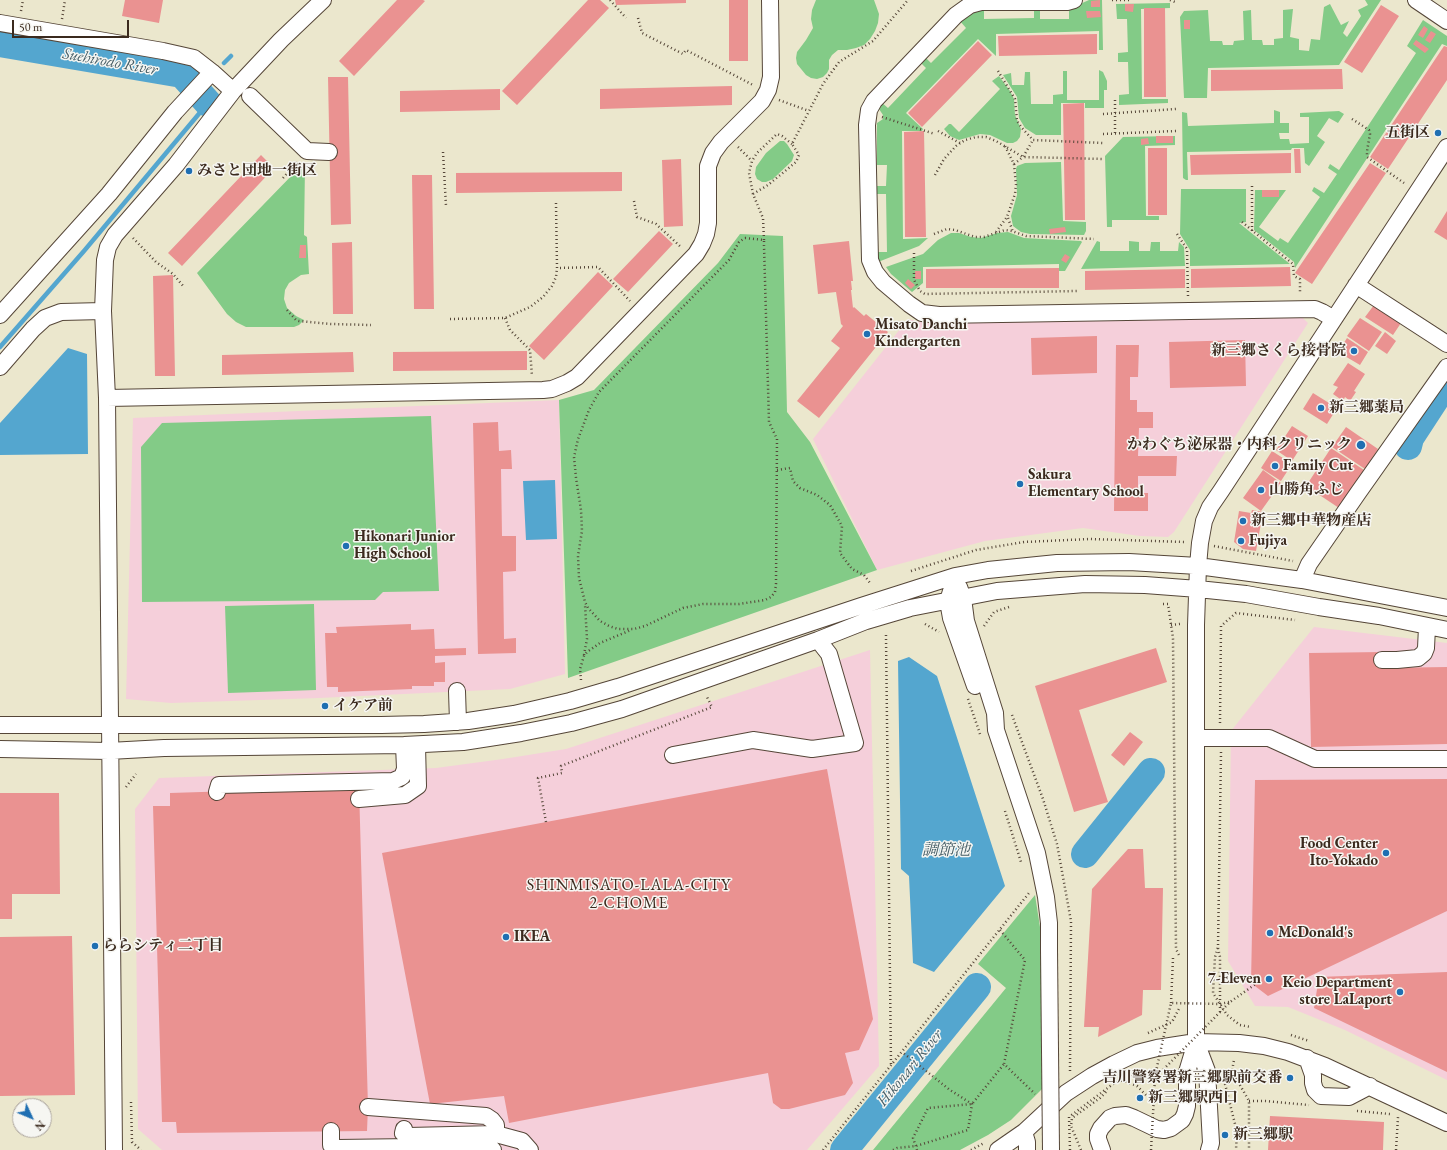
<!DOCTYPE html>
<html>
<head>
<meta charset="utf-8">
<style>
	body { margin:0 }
	#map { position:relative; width:1447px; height:1150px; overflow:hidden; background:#ebe7cd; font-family:"EB Garamond",serif }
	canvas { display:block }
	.north { position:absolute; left:12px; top:1098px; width:40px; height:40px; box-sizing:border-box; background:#f6f6f2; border:1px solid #aba49d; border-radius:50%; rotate:134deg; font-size:11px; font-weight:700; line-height:16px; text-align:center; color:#3b2a1e }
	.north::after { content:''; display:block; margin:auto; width:14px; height:18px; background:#1f6fb2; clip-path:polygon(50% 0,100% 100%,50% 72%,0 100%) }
	.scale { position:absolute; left:12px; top:20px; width:117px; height:18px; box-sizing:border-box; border:2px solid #3b2a1e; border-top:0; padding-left:5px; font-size:12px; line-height:14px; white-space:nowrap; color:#3b2a1e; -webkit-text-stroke:3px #f6f6f2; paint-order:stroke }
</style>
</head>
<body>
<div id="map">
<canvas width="1447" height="1150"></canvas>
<div class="north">N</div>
<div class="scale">50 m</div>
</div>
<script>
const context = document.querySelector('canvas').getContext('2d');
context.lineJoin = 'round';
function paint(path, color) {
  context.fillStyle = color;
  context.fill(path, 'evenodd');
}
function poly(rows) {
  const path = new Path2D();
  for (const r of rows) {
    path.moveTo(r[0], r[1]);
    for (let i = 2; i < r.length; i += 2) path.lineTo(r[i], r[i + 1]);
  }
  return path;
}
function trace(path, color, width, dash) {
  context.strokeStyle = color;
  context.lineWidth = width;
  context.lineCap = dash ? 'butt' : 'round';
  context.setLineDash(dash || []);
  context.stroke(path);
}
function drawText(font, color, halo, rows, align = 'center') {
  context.font = font + ' "EB Garamond","Noto Serif JP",serif';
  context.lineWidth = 3;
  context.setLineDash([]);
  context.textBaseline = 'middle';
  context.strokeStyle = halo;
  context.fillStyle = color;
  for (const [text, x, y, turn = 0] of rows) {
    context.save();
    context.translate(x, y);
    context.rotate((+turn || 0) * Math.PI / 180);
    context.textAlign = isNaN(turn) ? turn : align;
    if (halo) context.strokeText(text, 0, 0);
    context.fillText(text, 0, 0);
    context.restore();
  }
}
paint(poly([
	[1301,316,1308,323,1174,532,1168,537,1140,536,1083,528,985,541,877,570,813,439,908,319,925,323],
	[559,400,565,674,510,689,319,698,171,703,126,699,133,418],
	[1314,627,1447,643,1447,1080,1345,1030,1288,1007,1255,1006,1228,961,1231,731],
	[870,650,879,1066,807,1150,162,1150,138,1129,135,809,159,778,436,768,503,759,566,749]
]), '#f5cfda');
paint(poly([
	[816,0,874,0,879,14,878,23,875,31,870,39,864,45,856,48,847,50,838,50,832,55,829,60,829,69,827,73,823,77,817,79,811,78,806,75,797,64,796,58,797,52,806,40,813,28,811,19,812,10],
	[1089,0,1102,0,1103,50,1099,50,1099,31,996,34,996,56,978,39,906,113,923,129,922,131,902,131,903,239,928,238,919,246,878,262,877,252,887,252,886,194,875,194,876,186,886,186,887,165,877,165,877,123,883,119,883,115,879,109,881,102,888,108,926,68,920,62,925,57,931,63,966,28,960,21,966,16,984,9,984,19,1034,18,1034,9,1040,9,1040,19,1069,19,1069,9],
	[1365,0,1381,0,1339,65,1208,68,1207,98,1184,98,1180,17,1184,11,1208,10,1210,41,1222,41,1223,45,1233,45,1234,41,1244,40,1243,11,1251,10,1252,40,1262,40,1263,45,1274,45,1274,39,1283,38,1283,10,1293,9,1290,37,1299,39,1299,50,1309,51,1311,39,1320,40,1324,7,1330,4,1341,25,1349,21,1343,33,1347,37,1361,16,1358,10,1368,5],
	[1170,3,1170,8,1141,9,1142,99,1168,99,1168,103,1119,105,1119,95,1129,94,1128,62,1118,62,1118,53,1128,52,1127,19,1117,19,1116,4],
	[1423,20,1447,36,1447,46,1442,44,1295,268,1294,262,1254,230,1255,190,1286,190,1259,227,1278,241,1280,238,1288,243,1320,197,1312,191,1314,187,1324,193,1337,174,1328,168,1330,164,1339,170,1416,53,1407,46],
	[1099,70,1103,72,1107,81,1107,90,1104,90,1104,108,1085,108,1085,103,1061,103,1061,135,1036,135,1025,128,1019,118,1017,97,1003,75,1011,73,1012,85,1024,85,1025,72,1030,72,1031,104,1053,104,1053,95,1063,94,1063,71,1067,71,1067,100,1099,100],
	[999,76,1010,91,1014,99,1015,115,1021,129,1020,137,1017,141,1013,143,1007,143,990,135,980,134,959,140,950,136,944,129,949,124,951,124,959,132,1000,89,992,81],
	[1274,110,1280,112,1280,123,1289,123,1289,133,1279,133,1280,139,1289,139,1290,144,1309,143,1309,117,1300,117,1300,113,1339,111,1344,114,1338,123,1329,118,1317,136,1325,142,1309,166,1305,163,1304,148,1292,148,1291,150,1187,152,1188,180,1186,180,1183,178,1182,112,1187,113,1188,126,1274,123],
	[1175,136,1175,145,1145,146,1146,216,1159,216,1159,220,1112,220,1112,227,1107,227,1105,156,1123,137],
	[780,141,784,141,787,144,794,155,792,161,773,179,766,182,762,182,757,179,755,174,756,167,766,153],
	[1061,162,1063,221,1086,222,1086,231,1084,235,1030,234,1021,232,1013,226,1011,216,1017,195,1016,169,1017,166,1025,163],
	[305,166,304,235,307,237,309,274,301,275,289,283,285,290,284,299,287,308,296,316,304,320,299,325,294,327,246,327,236,322,227,314,197,273,297,170],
	[1181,189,1246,189,1246,222,1239,223,1290,264,1190,266,1190,250,1180,234],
	[1008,232,1024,238,1081,241,1082,242,1065,271,1059,271,1059,264,923,267,923,283,912,292,891,274,886,267,923,254,938,240,951,233,959,233,971,237,981,238,997,233],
	[740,234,783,236,787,412,810,442,877,570,568,678,559,400,594,390,718,263],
	[1097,241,1100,242,1100,251,1129,251,1129,241,1139,242,1139,251,1150,251,1151,242,1160,242,1160,251,1178,251,1179,242,1184,247,1185,266,1081,269],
	[431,416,439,591,383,592,375,600,142,602,141,447,162,423],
	[314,604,316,690,228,693,225,606],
	[1035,895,1040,927,1041,952,1042,1089,1011,1120,988,1135,960,1150,873,1150,1006,988,978,964]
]), '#83cb87');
paint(poly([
	[68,348,87,354,88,454,0,455,0,423],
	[555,480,557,539,526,540,523,481],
	[909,657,937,676,1005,886,934,972,913,963,909,876,901,869,898,661]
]), '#54a6cf');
trace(poly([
	[224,63,231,56],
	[0,347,84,251,208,103]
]), '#54a6cf', 4.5);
trace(poly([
	[0,43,182,74,208,103],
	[1408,446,1410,438,1447,381],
	[1085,854,1151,772],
	[844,1150,977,987]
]), '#54a6cf', 28);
paint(poly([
	[125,0,163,0,159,23,122,16],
	[397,0,423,0,425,1,354,76,339,61],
	[588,0,600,0,609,8,517,105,502,91],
	[615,0,686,0,686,3,616,5],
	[729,0,748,0,748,61,729,61],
	[1100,0,1100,7,1091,7,1091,1],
	[1125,4,1134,4,1133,12,1125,11],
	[1381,5,1399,16,1362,73,1344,62],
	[1144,8,1165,8,1166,97,1144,97],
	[1086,11,1100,11,1101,17,1087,18],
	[1184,20,1190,20,1190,29,1184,29],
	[1424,26,1428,29,1423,38,1418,35],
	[1431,31,1436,34,1430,43,1425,40],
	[1097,34,1097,54,999,56,998,36],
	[1416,40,1429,49,1425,53,1413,44],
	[978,41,992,55,922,127,908,113],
	[1444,46,1447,47,1447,80,1388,169,1370,157],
	[1342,69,1343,89,1211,91,1211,70],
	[328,77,348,77,351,224,331,225],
	[732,86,732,105,600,109,600,89],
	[500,89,500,110,400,112,400,91],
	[1084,103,1085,220,1065,220,1063,104],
	[924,131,926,237,905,237,904,132],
	[1156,136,1173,136,1173,143,1156,143],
	[1148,138,1149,144,1141,145,1141,139],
	[1148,148,1167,148,1167,215,1148,215],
	[1294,149,1300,149,1301,173,1295,173],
	[1291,153,1291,173,1191,175,1190,155],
	[261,155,274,168,182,266,168,253],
	[681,159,683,226,664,227,662,160],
	[1370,163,1386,173,1312,284,1295,273],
	[622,172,622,191,456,193,456,173],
	[412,175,432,175,434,309,414,309],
	[1262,190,1279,190,1279,197,1262,197],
	[1447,211,1447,240,1434,232],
	[1065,227,1066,232,1050,234,1049,229],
	[659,231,673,244,628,292,613,279],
	[849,241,853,281,851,281,852,290,851,290,853,308,854,307,864,316,866,314,888,332,819,418,797,401,840,348,831,341,843,326,841,324,836,292,818,294,813,245],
	[352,242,353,314,333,314,332,243],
	[300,245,306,245,306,258,299,258],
	[1065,254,1070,257,1066,263,1061,260],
	[1290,267,1291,286,1191,288,1191,269],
	[1059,268,1059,288,926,288,926,269],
	[1185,269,1185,288,1085,290,1085,271],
	[915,271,921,271,921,279,915,279],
	[598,272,613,286,544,360,529,346],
	[173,275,175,376,155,376,153,276],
	[908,279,915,285,911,289,905,283],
	[1374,305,1401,323,1393,335,1365,317],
	[1360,318,1382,332,1369,351,1347,336],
	[1385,332,1396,341,1387,354,1375,346],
	[1097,336,1097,373,1032,375,1031,338],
	[1347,338,1368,352,1360,365,1338,352],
	[1245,340,1246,386,1170,388,1169,342],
	[1116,345,1139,345,1138,377,1130,377,1130,400,1137,400,1137,412,1153,412,1153,428,1139,428,1138,456,1177,456,1176,476,1138,476,1138,493,1148,493,1148,511,1114,511],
	[527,351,527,370,393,371,393,352],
	[353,352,354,372,222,375,222,355],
	[1348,363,1365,374,1354,391,1356,392,1350,401,1345,397,1343,401,1333,394,1338,387,1333,385],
	[1313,393,1337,408,1327,424,1303,409],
	[498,422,499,451,511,450,512,469,501,469,502,536,516,536,516,571,503,572,504,639,516,638,516,653,478,654,473,423],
	[1292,426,1308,436,1292,461,1276,450],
	[1346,427,1378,449,1365,469,1332,447],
	[1331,448,1364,470,1339,508,1306,486],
	[1272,451,1286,460,1284,463,1290,467,1281,481,1261,468],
	[1263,470,1281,483,1261,511,1243,498],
	[1252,510,1263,512,1256,551,1243,549,1234,542,1239,511,1251,513],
	[411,624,411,630,434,629,435,649,466,648,466,655,435,656,435,663,445,662,445,682,434,682,434,686,412,686,412,689,338,692,338,687,327,687,325,633,337,633,336,627],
	[1156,648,1167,682,1079,710,1108,802,1074,812,1035,686],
	[1382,652,1383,668,1447,667,1447,744,1311,747,1309,653],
	[1130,732,1143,742,1124,766,1111,755],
	[827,769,873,1019,859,1050,845,1053,853,1083,845,1095,789,1109,781,1109,773,1103,768,1073,509,1123,504,1096,430,1104,382,853],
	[1447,779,1447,911,1268,996,1251,983,1255,780],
	[359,787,368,1107,367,1131,177,1133,176,1122,162,1122,153,806,170,806,170,793],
	[0,793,59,793,60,894,12,894,12,919,0,919],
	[1128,849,1143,849,1145,888,1163,888,1161,990,1143,990,1142,1015,1098,1037,1099,1027,1084,1027,1092,889],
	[72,936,75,1095,0,1096,0,937],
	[1447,972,1447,1072,1314,1008,1319,977],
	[1270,1116,1384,1122,1383,1150,1268,1150]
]), '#ea9291');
const minor = poly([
	[1074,0,1067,2,981,2,970,5,956,15,874,101,869,110,867,125,870,260,875,272,883,282,909,304,922,313,939,315,1315,309,1322,312,1334,319],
	[1416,0,1447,21],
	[0,23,163,51,194,58,212,72,233,91],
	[250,96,307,151,329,152],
	[1356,285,1447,344],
	[0,315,109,194,175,112,212,72],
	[0,367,33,329,45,318,61,312,103,311],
	[107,398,543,390,552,389,567,383,577,377,696,254,702,244,706,234,708,223,708,166,713,153,721,142,762,101,768,90,771,77,770,0],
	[1302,580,1309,564,1358,493,1447,367],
	[959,587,963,598,966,621,995,713,996,730,1037,853,1046,897,1049,923,1049,950],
	[951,591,948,601,951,618,975,686],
	[1382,660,1397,660,1418,658,1424,653,1426,648,1427,627],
	[457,691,458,722],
	[0,725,381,725,424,724,468,721,514,714,570,701,618,687,861,606,955,576,988,570,1057,563,1129,562,1198,566,1302,580,1447,608],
	[1196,738,1269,738,1315,759,1447,759],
	[0,749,109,751,164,748,404,745,463,742,521,733,571,723,622,709,818,640,866,621,910,608,997,591,1085,584,1145,585,1198,589,1246,594,1319,607,1379,616,1447,630],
	[673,755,753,740,812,749,855,743,829,654,818,640],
	[217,792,219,785,393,781,402,777,405,769,404,745],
	[359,799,405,795,418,786,417,745],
	[1196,1042,1207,1071,1211,1143,1209,1150],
	[1307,1058,1313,1075,1313,1083,1315,1090,1321,1096,1349,1097,1370,1086],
	[368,1107,486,1116,492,1120,496,1125,496,1134,522,1141,530,1150],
	[404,1129,403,1133,408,1136,496,1134],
	[331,1131,331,1145,337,1148,489,1146,493,1150],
	[1024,1132,1027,1142,1027,1150],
	[114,1150,107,398,103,311,105,260,108,247,115,235,176,165,233,91,281,40,323,0],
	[998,1150,1024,1132,1066,1093,1092,1076,1114,1064,1137,1053,1157,1048,1196,1042,1239,1043,1264,1046,1288,1052,1325,1066,1447,1123],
	[1102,1150,1098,1139,1098,1134,1101,1128,1110,1118,1115,1116,1126,1115,1134,1118,1157,1129,1164,1130,1171,1128,1182,1120,1185,1114,1187,1106,1187,1072,1196,1042,1196,625,1198,566,1200,543,1204,521,1210,507,1221,491,1447,147]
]);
trace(minor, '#554638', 18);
trace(poly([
	[610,0,626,18],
	[1112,0,1131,0],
	[1170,0,1175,2],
	[21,11,23,0],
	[638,18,642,33,683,54,686,50,753,85],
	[62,19,65,0],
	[998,71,1015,99,1017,121,1022,128,1033,140,1103,143],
	[779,100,809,111],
	[1103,114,1176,109],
	[882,117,935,134],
	[1352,119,1369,130,1370,134,1367,151,1367,157,1404,183],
	[938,131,960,143],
	[1115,133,1115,100],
	[1103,134,1176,131],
	[738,147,752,161],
	[443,152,446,206],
	[1014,164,1023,157,1033,140],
	[935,175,944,159,956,146,965,140,976,137,986,137,996,141,1023,157,1103,159],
	[283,178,297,162],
	[753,194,749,173,752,161,757,153,777,134,782,136,792,144],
	[634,201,637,217,656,224,682,248],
	[556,203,557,268,598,267,630,301],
	[1008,218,1013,232],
	[1242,222,1293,264,1294,276,1300,279,1300,294],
	[1252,231,1252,186],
	[996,232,1007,217,1015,194,1016,185,1014,164,1005,146],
	[934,234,947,229,955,230,975,237,984,237,1005,230,1012,231,1026,236,1094,239],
	[1177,234,1187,249,1188,296],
	[133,238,156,262,173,274,184,287],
	[745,238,764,240,764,245,769,422,777,439,776,584,775,592,771,597,765,600,739,604,703,604,683,608,645,626,634,629,618,629,609,626,600,621,588,608,585,602,579,578,578,556,582,531,581,510,576,478,574,457,578,439,589,410,599,392,729,260,739,242,745,238],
	[764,240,763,218,753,194,768,185,796,162,799,155,792,144,823,84,839,62,873,41,908,0],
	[914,253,914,280,920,291,925,294,1077,291],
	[287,310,296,320,299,321,331,324,371,325],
	[505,318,510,330,530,350,532,376],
	[450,319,505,318,530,307,543,297,552,286,556,277,557,268],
	[777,470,790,468,793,481,800,488,817,495,830,505,842,526,840,553,852,569,864,575,870,583],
	[1214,546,1293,561],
	[911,571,976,550,1024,542,1090,539,1185,542],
	[1163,604,1168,604,1173,638,1176,949,1180,957],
	[925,624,939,632],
	[1171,625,1180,624],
	[984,626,994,612,1009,607],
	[886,635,891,1065],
	[584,655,587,639,585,604],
	[581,680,580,669,584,656,587,652,600,643,631,630],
	[968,699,980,734],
	[1012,715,1043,799,1057,844,1071,921,1070,1072],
	[1220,723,1221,626,1236,613,1295,620],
	[1221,752,1218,947,1215,957,1213,993,1227,1015,1240,1025,1251,1027],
	[126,787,136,774],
	[1005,811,1021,862],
	[546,822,538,778,562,773,561,766,712,707,707,697],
	[1000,930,1025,960,1004,1064,1035,1094],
	[1218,948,1220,957,1220,991],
	[1171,1003,1173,958],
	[1148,1033,1172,1022,1180,1007],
	[1291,1035,1309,1041],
	[1232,1071,1249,1101,1249,1150],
	[1223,1077,1232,1071,1234,1060],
	[1122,1080,1137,1086,1146,1095],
	[1225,1084,1237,1132,1236,1150],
	[1249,1101,1265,1101,1309,1105],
	[131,1102,132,1142,141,1150],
	[1357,1111,1390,1114],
	[823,1150,1029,893],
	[893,1150,897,1148,916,1146,968,1130,972,1104,950,1090,902,1052],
	[917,1150,913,1138,928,1108,972,1104,1004,1064],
	[971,1150,984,1143],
	[1070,1150,1069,1117,1113,1084,1133,1076,1173,1078],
	[1081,1150,1071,1126,1072,1118,1100,1098,1108,1090],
	[1396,1150,1398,1117]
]), '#554638', 2.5, [1, 3]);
trace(minor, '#fff', 16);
const minorBridge = poly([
	[1049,950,1051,1150]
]);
trace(minorBridge, '#554638', 18, []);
trace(poly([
	[1220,991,1220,1012],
	[1155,1076,1171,1003,1220,1004,1229,1002],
	[1151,1150,1155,1078,1230,1002,1260,981]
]), '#554638', 2.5, [1, 3]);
trace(minorBridge, '#fff', 16);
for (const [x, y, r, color] of [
	[1438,133,4,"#1f6fb2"],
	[189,171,4,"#1f6fb2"],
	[867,334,4,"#1f6fb2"],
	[1354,351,4,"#1f6fb2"],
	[1321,408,4,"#1f6fb2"],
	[1361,445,5,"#1f6fb2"],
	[1275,466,4,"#1f6fb2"],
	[1020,484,4,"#1f6fb2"],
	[1261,490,4,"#1f6fb2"],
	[1243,521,4,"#1f6fb2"],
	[1241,541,4,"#1f6fb2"],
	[346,546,4,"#1f6fb2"],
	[325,706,4,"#1f6fb2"],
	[1386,853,4,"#1f6fb2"],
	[1270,933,4,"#1f6fb2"],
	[506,937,4,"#1f6fb2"],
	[95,946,4,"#1f6fb2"],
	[1269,979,4,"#1f6fb2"],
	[1400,992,4,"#1f6fb2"],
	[1290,1078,4,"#1f6fb2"],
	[1140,1098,4,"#1f6fb2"],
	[1225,1135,4,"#1f6fb2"]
]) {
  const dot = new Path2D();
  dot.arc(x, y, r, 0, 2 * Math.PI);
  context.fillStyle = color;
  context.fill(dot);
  trace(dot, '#f6f6f2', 1.5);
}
drawText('bold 15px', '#3b2a1e', '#f6f6f2', [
	["五街区",1430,133,"right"],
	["みさと団地一街区",197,171],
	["Misato Danchi",875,325],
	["Kindergarten",875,342],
	["新三郷さくら接骨院",1346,351,"right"],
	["新三郷薬局",1329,408],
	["かわぐち泌尿器・内科クリニック",1352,445,"right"],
	["Family Cut",1283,466],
	["Sakura",1028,475],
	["Elementary School",1028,492],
	["山勝角ふじ",1269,490],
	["新三郷中華物産店",1251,521],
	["Hikonari Junior",354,537],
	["High School",354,554],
	["Fujiya",1249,541],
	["イケア前",333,706],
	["Food Center",1378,844,"right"],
	["Ito-Yokado",1378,861,"right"],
	["McDonald's",1278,933],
	["IKEA",514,937],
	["ららシティ二丁目",103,946],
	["7-Eleven",1261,979,"right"],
	["Keio Department",1392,983,"right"],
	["store LaLaport",1392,1000,"right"],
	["吉川警察署新三郷駅前交番",1282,1078,"right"],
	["新三郷駅西口",1148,1098],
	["新三郷駅",1233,1135]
], 'left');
drawText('italic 16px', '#455c65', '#f6f6f2', [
	["Suehirodo River",110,62,10],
	["調節池",946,851],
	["Hikonari River",910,1068,-51]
]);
context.letterSpacing = '1px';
drawText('16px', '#3b2a1e', '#f6f6f2', [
	["SHINMISATO-LALA-CITY",629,886],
	["2-CHOME",629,904]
]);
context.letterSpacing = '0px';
</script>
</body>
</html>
